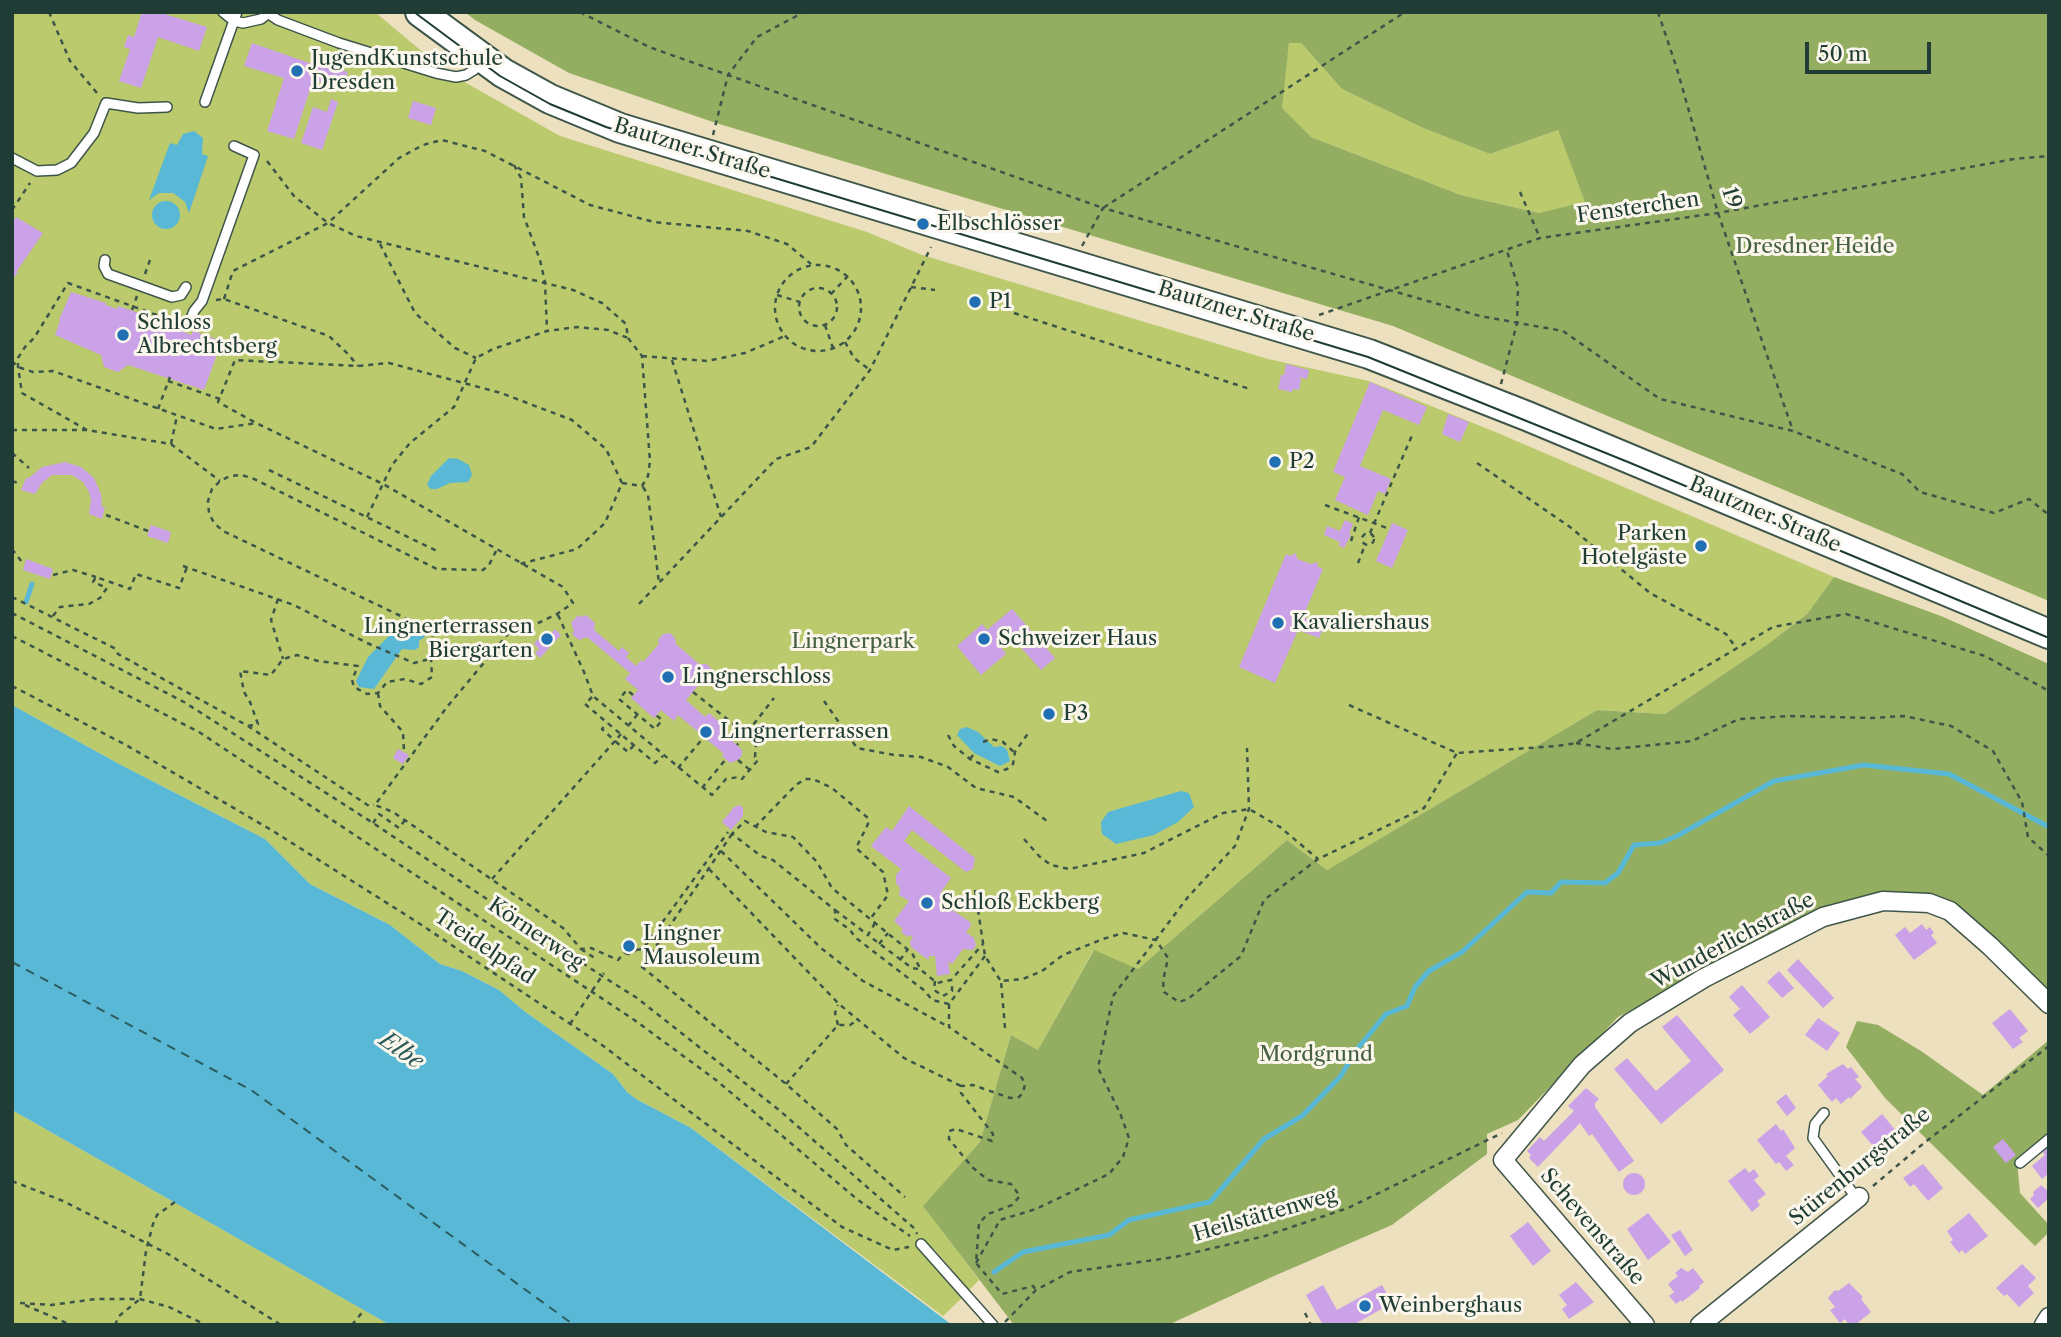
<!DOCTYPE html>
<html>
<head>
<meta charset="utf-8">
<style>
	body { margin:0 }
	#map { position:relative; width:2061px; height:1337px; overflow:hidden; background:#ece0be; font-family:"Libre Caslon Text",serif }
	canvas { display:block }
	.frame { position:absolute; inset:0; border:14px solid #1f3d34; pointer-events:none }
	.scale { position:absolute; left:1805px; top:42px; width:126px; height:32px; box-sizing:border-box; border:4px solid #1f3d34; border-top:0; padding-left:9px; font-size:21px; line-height:24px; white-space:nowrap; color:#1f3d34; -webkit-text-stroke:5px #fbf7ec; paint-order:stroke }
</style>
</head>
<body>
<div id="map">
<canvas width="2061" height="1337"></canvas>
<div class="frame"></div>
<div class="scale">50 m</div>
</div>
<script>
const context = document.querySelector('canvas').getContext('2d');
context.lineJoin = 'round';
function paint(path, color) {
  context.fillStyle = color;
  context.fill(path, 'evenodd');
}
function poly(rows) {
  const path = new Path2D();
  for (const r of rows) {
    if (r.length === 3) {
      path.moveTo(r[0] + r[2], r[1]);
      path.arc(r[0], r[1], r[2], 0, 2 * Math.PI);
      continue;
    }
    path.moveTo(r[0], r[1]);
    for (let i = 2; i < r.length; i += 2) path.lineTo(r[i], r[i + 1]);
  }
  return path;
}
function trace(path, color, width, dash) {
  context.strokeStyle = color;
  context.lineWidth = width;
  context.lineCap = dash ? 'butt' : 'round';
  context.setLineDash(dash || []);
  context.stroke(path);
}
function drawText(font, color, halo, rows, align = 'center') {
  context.font = font + ' "Libre Caslon Text",serif';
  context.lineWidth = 6;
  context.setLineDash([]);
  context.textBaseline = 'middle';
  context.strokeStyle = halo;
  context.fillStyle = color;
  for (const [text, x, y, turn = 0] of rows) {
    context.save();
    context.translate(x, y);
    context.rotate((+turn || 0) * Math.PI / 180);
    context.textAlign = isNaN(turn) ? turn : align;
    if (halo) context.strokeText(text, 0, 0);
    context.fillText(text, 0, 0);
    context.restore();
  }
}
paint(poly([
	[12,12,375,12,445,71,560,136,867,232,922,255,1268,359,1369,381,1493,431,1834,577,1807,614,1768,644,1665,714,1597,710,1327,870,1287,840,1138,969,1093,951,1038,1050,1011,1035,980,1142,924,1206,979,1280,969,1290,934,1249,929,1253,964,1296,943,1316,691,1128,636,1099,627,1092,613,1074,524,1011,499,990,462,971,440,964,390,925,310,884,265,839,121,765,12,705],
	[1289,43,1301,43,1342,89,1423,128,1490,154,1558,130,1586,203,1539,213,1461,195,1311,137,1281,108],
	[12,1110,364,1310,390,1325,12,1325]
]), '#baca6d');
paint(poly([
	[465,12,2049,12,2049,601,1393,326,716,123,569,73,475,20],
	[1289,43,1301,43,1342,89,1423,128,1490,154,1558,130,1585,202,1539,213,1461,195,1311,137,1282,108],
	[1834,577,1941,616,2049,664,2049,995,1954,907,1882,896,1854,900,1820,912,1618,1017,1518,1120,1487,1134,1487,1154,1392,1225,1274,1276,1168,1325,1014,1325,923,1206,980,1142,1011,1035,1038,1050,1094,950,1138,969,1287,840,1327,870,1597,710,1665,714,1768,644,1807,614],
	[1857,1021,1878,1025,1921,1051,1983,1095,2049,1040,2049,1133,2017,1161,2020,1193,2049,1225,2049,1232,2035,1246,1885,1098,1846,1047]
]), '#93ae60');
paint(poly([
	[194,131,203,138,202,154,208,156,189,213,185,202,173,193,159,193,149,200,170,143,177,145,183,134],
	[166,215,14],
	[449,458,458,459,469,465,472,475,468,482,450,483,437,489,431,489,427,485,431,476],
	[400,629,415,633,419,638,419,647,415,650,402,649,374,689,359,687,356,681,368,657,395,630],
	[12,705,121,765,265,839,310,884,390,925,440,964,462,971,499,990,524,1011,613,1074,627,1092,636,1099,691,1128,952,1325,390,1325,12,1110],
	[967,727,978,732,994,747,1002,746,1007,750,1010,761,1000,766,974,753,957,735,960,729],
	[1181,791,1189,793,1194,807,1178,822,1154,835,1116,844,1102,834,1101,822,1108,812]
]), '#58b8d6');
trace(poly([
	[26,602,32,584],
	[433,629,447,620],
	[419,638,422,636],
	[994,1272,1023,1252,1109,1235,1129,1220,1210,1202,1264,1139,1302,1116,1340,1077,1358,1048,1386,1014,1407,1006,1415,987,1429,971,1462,952,1527,892,1551,893,1561,882,1605,883,1618,873,1634,845,1660,843,1677,836,1774,781,1864,765,1949,774,2049,827]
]), '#58b8d6', 5);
trace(poly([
	[12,962,251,1090,574,1325]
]), '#2d5c5c', 2, [9, 7]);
paint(poly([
	[142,12,158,12,207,27,199,51,158,37,141,88,119,81,130,49,124,47,128,35,134,37],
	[252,43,318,66,319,63,348,72,343,89,313,80,294,139,267,131,284,78,244,66],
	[331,99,338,102,322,150,301,143,313,107,327,112],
	[413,101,436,108,431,125,408,118],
	[16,217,43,233,17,271,18,272,12,281,12,223],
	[71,292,106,303,106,305,117,309,118,306,145,315,144,319,156,323,157,321,191,335,193,331,222,341,204,390,128,365,118,372,104,367,101,355,55,335,60,321,59,320],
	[1286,364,1309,370,1307,379,1299,377,1301,379,1299,390,1293,389,1292,392,1278,389,1281,375,1284,375],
	[1370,382,1427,407,1419,425,1383,410,1360,466,1391,479,1385,494,1378,491,1368,515,1335,500,1345,477,1333,472],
	[1448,414,1469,422,1460,442,1442,434],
	[65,462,81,467,94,478,101,494,102,507,105,507,102,519,89,514,91,500,89,492,83,482,72,475,52,475,42,483,35,494,21,490,26,478,29,478,42,467],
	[1345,520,1353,524,1349,534,1351,535,1344,548,1339,546,1340,542,1324,535,1327,526,1340,531],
	[1392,523,1408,530,1392,568,1376,561],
	[151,525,171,532,168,543,147,536],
	[1296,553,1297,559,1311,564,1317,562,1318,567,1323,569,1303,617,1324,626,1319,638,1298,630,1275,683,1239,667,1286,554,1290,556],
	[26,559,53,569,50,579,23,570],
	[1012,609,1055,658,1041,670,1009,634,998,643,1006,654,981,675,957,646,982,624,987,630],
	[578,615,580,617,586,615,595,623,594,630,619,651,622,647,629,653,626,657,636,666,641,660,643,662,659,644,658,640,663,634,670,633,675,638,676,644,699,664,706,664,711,668,712,676,708,681,702,681,686,700,705,717,709,713,722,724,719,728,742,750,742,755,738,760,730,763,722,756,724,754,678,715,674,721,661,710,654,718,631,698,638,690,625,679,630,673,587,637,579,640,572,634,574,631,571,623],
	[555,629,561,635,540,658,535,653,539,649,534,644,546,630,550,634],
	[398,749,409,755,403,764,393,758],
	[740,805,743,808,743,816,731,830,722,822,734,807],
	[909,806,975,858,973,869,966,872,912,830,904,841,951,878,941,892,946,896,945,905,970,922,971,926,966,932,974,938,976,945,973,950,963,949,952,964,948,962,950,974,937,976,935,956,929,956,929,959,927,959,911,947,910,941,913,938,910,935,908,937,901,932,903,929,894,921,909,901,899,895,900,888,896,883,896,875,901,869,871,846,886,827,892,831],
	[1922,924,1926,930,1930,927,1934,933,1931,935,1937,943,1914,960,1895,935,1905,927,1910,933],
	[1798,959,1834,998,1823,1008,1787,970],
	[1779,971,1794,988,1782,998,1767,982],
	[1742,985,1770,1017,1750,1034,1733,1015,1740,1009,1729,997],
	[2010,1009,2028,1031,2019,1038,2023,1042,2013,1049,1992,1023],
	[1677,1015,1724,1070,1661,1124,1614,1069,1627,1058,1656,1091,1691,1061,1662,1027],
	[1818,1018,1840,1033,1827,1051,1805,1035],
	[1843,1064,1848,1069,1851,1067,1859,1077,1855,1079,1862,1087,1850,1099,1849,1097,1841,1104,1836,1098,1832,1102,1818,1085,1828,1076,1826,1074],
	[1586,1088,1599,1099,1595,1103,1595,1107,1634,1161,1619,1172,1592,1134,1589,1136,1580,1123,1538,1167,1529,1158,1531,1155,1527,1151,1540,1137,1544,1141,1574,1111,1568,1106],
	[1786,1094,1796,1108,1787,1116,1776,1102],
	[1882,1114,1901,1137,1880,1154,1861,1132],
	[1776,1124,1781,1131,1783,1129,1795,1148,1786,1156,1794,1165,1786,1171,1779,1162,1776,1164,1757,1140],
	[2003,1139,2016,1155,2006,1163,1993,1147],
	[2047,1143,2049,1146,2049,1173,2042,1179,2032,1166,2045,1155,2040,1149],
	[1923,1164,1943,1188,1928,1201,1914,1184,1910,1187,1903,1178],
	[1745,1168,1749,1173,1754,1169,1759,1176,1754,1180,1766,1194,1757,1201,1760,1205,1752,1212,1728,1181],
	[1634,1184,11],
	[2041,1185,2049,1192,2049,1198,2038,1208,2030,1199,2034,1195,2033,1192],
	[1648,1213,1671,1242,1648,1260,1627,1229],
	[1969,1213,1988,1236,1965,1254,1962,1250,1959,1253,1950,1242,1953,1240,1947,1231],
	[1528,1222,1551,1251,1533,1266,1510,1236],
	[1680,1230,1693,1250,1685,1256,1671,1235],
	[2022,1264,2036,1278,2028,1286,2034,1293,2019,1307,2007,1294,2004,1296,1996,1288],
	[1681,1268,1688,1272,1693,1268,1704,1282,1699,1286,1700,1288,1682,1302,1681,1300,1676,1304,1669,1296,1674,1292,1668,1284,1678,1276,1675,1273],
	[1576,1282,1594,1302,1569,1319,1562,1309,1567,1305,1559,1295],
	[1849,1283,1863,1297,1861,1299,1871,1312,1855,1325,1849,1325,1845,1319,1840,1323,1830,1310,1835,1307,1828,1298,1835,1290,1838,1291],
	[1323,1285,1337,1310,1382,1285,1392,1303,1353,1325,1323,1325,1306,1295]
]), '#cba1e7');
const lane = poly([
	[223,12,234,21,243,23,261,19,270,12],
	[269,14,278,20,339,43,436,73,456,77,466,75,474,70,481,62],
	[205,102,237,12],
	[12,158,37,171,57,170,71,163,94,133,106,103,138,108,167,107],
	[105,260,104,266,108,274,172,297,181,295,186,287],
	[190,321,194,311,202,301,254,155,234,146],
	[1824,1113,1815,1124,1813,1138,1857,1199],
	[2020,1163,2049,1139],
	[921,1244,993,1325]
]);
const street = poly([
	[1645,1325,1503,1160,1582,1065,1630,1023,1704,978,1823,917,1883,901,1929,903,1950,911,1990,946,2049,1004],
	[1700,1325,1859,1197],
	[2044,1325,2049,1317]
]);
const primary = poly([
	[420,12,503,73,550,99,620,128,1369,354,1527,416,2049,634]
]);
trace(lane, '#3e5549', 12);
trace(street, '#3e5549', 21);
trace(primary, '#3e5549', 32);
trace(poly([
	[49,12,70,61,97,93],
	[580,12,649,47,1103,208,1405,12],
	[1658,12,1677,69,1718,213,1793,431],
	[713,135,728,75,757,37,804,12],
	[267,161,294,196,328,223,356,236,573,290,602,303,626,324,628,338,642,356,650,461,648,476,642,486,622,483,605,523,577,549,520,564],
	[514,165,521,178,524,217,540,260,545,282,547,331],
	[1520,192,1540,238],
	[12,210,30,183],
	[380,244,415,313,455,348,476,358],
	[1082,246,1103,208,1480,316,1563,331,1660,399,1793,431,1902,474,1920,492,1994,513,2029,499,2049,515],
	[818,308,43],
	[145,274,150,260],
	[911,287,935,290],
	[818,307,19],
	[831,294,848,276],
	[777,295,800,302],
	[224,299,233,271,328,223,399,158,423,145,442,140,485,151,590,205,654,222,748,231,787,244,811,264],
	[216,300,224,299,329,336,348,354,358,366],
	[132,310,137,296],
	[1014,313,1250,389],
	[1319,315,1540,238,1718,213,2014,159,2049,156],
	[825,325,833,348],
	[845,342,854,358,870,370],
	[642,356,707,361,745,353,785,336],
	[672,360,721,517],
	[12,361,18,367,33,372,53,371,216,429,256,423],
	[168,381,220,399],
	[1501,384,1517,323,1518,287,1507,251],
	[158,409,170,377],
	[12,430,87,430,171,444,220,481],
	[87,430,22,393,18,367,18,358,25,347,34,338,68,283,179,323],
	[171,444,177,416],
	[12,453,29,468],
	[1477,463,1570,527,1650,593,1726,634,1737,649],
	[269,470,439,552],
	[12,481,21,484],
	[622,483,606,449,572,420,501,393,389,363,358,366,235,360,218,402,256,423,383,484,563,587,573,603,557,614,532,626,518,622,447,707,375,805,393,812,563,928,581,949,591,948,618,960,625,952],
	[643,487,648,495,659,583],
	[1325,505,1387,528],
	[106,515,148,531],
	[367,517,392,465,410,443,454,407,476,358,493,349,547,331,577,327,608,330,628,338],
	[1368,539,6],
	[1370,533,1413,433],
	[1351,541,1359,517],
	[12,549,22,562],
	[1358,563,1365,545],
	[183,566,294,605,367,643,414,663,426,660,434,651,433,635,428,629,223,531,214,523,209,513,208,501,212,489,220,481,230,476,241,475,252,478,437,569,483,570,489,565,497,549],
	[53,575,73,570,96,577],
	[12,597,116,649,118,654,248,726,369,806,374,805],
	[278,599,271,620,283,659],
	[639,604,776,459,811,447,870,370,931,247],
	[12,613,184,702,373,823,602,976,637,998,779,1110,915,1229,917,1234],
	[558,615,584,672,593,696,712,795,726,779,739,777,742,779,758,760,755,757,756,743,746,734,774,698],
	[53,616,60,607,89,604,100,598,107,588,93,582,96,577,130,589,136,574,179,588,187,567],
	[12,636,199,732,633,1019,716,1080,858,1200,910,1236],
	[12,686,126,745,273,831,417,922,602,1045,842,1227,893,1250,909,1247],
	[693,692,746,734,737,745],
	[378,693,380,706,403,732,404,751],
	[633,695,627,690,619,699,655,729,662,720,656,715],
	[592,697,585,704,655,763,663,756],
	[824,701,857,748,894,755,921,757,948,767,976,788,1014,797,1047,821],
	[1349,705,1457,753,1557,746,1576,743,1773,627,1846,614,1985,656,2049,691],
	[248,726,258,724,250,702,244,692,240,671,271,675,283,659,297,655,318,661,358,666,352,680,354,687,367,694,378,693,387,682,405,679,421,684,432,677,431,658],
	[628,726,637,715],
	[621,734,615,741,628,752,634,745],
	[948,735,954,746,970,759,998,772,1007,769,1013,764,1015,752,1029,732],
	[983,742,991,739,1003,742,1014,752],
	[1576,743,1612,749,1692,741,1739,719,1790,716,1871,718,1904,716,1951,726,1993,751,2022,802,2028,837,2049,856],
	[970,759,976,751],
	[738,760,750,770],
	[678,768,704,737],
	[702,788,726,759],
	[373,823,379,814,399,828,405,820],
	[755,827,796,785,805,779,813,779,832,788,868,818,868,824,856,848,883,872,888,895,871,918],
	[732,834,642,967,786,1084,837,1129,846,1145,905,1197],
	[1024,839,1039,856,1051,865,1069,869,1144,853,1223,813,1249,809,1280,827,1318,859],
	[721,851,821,948,863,981,949,1027],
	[709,869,839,1004,904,1058,961,1086],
	[492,879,615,741,602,729,607,723],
	[975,890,985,956,1000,980],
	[835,910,868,935],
	[875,923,868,935,912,968,919,969],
	[629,947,7],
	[879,944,888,933],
	[581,949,596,959],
	[636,950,643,949,728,832],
	[985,956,949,1004,949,1027,1022,1078,1025,1084,1023,1093,1019,1097,1010,1098,973,1085,961,1086,961,1093,993,1134,992,1141,956,1129,949,1131,949,1139,972,1167,988,1180,1011,1184,1020,1196,1012,1205,988,1214,979,1223,976,1263,1002,1294,1033,1286,1036,1290],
	[900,960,908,949],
	[935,981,934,990,943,996,952,991,952,981],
	[949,1004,932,1000,925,991,856,938,850,930,835,919,835,910,773,860,761,856,732,834,745,821,766,832,793,837,817,862,832,888,912,953,921,970,937,983,951,980,983,944],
	[570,1024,604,973],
	[838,1025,835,1013,838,1005],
	[1005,1028,1001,981,1023,979,1042,971,1063,955,1103,939,1123,933,1156,940,1168,958,1163,981,1164,992,1179,1002,1188,999,1241,956,1264,900,1318,859,1424,808,1457,753],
	[786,1084,838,1025,850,1025,859,1019],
	[12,1181,63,1201,168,1254,281,1325],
	[1873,1186,1924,1143,2049,1046],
	[976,1263,1000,1220,1036,1209,1109,1174,1123,1157,1129,1138,1120,1113,1098,1068,1113,996,1188,897,1235,846,1249,809,1247,748],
	[20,1303,51,1305,96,1299,140,1299,169,1307,206,1325],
	[25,1305,71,1325],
	[1305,1313,1311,1325],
	[1005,1322,1036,1290,1070,1272,1175,1257,1265,1236,1348,1208,1502,1133],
	[115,1325,119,1316,140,1299,146,1251,153,1224,157,1215,175,1202],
	[352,1325,364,1310]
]), '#3e5549', 2.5, [5, 5]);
trace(lane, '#fff', 9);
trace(street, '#fff', 18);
trace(primary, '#fff', 28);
trace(poly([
	[414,12,500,76,550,104,606,127,1368,357,1628,462,2049,638]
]), '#1f3d34', 2);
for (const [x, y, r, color] of [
	[297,71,7,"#1f6fb2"],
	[923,224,7,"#1f6fb2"],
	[975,302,7,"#1f6fb2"],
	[123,335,7,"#1f6fb2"],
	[1275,462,7,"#1f6fb2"],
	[1701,546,7,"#1f6fb2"],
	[1278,623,7,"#1f6fb2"],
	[547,639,7,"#1f6fb2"],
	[984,639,7,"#1f6fb2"],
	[668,677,7,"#1f6fb2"],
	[1049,714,7,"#1f6fb2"],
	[706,732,7,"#1f6fb2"],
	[927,903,7,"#1f6fb2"],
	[629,946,7,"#1f6fb2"],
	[1365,1306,7,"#1f6fb2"]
]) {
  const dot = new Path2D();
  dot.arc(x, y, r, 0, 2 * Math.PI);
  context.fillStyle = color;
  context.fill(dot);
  trace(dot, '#fbf7ec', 2.5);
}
drawText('21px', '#1f3d34', '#fbf7ec', [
	["JugendKunstschule",311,59],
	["Dresden",311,83],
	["Elbschlösser",937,224],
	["P1",989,302],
	["Schloss",137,323],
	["Albrechtsberg",137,347],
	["P2",1289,462],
	["Parken",1687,534,"right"],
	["Hotelgäste",1687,558,"right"],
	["Kavaliershaus",1292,623],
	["Lingnerterrassen",533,627,"right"],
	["Biergarten",533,651,"right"],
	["Schweizer Haus",998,639],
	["Lingnerschloss",682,677],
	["P3",1063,714],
	["Lingnerterrassen",720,732],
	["Schloß Eckberg",941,903],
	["Lingner",643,934],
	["Mausoleum",643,958],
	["Weinberghaus",1379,1306]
], 'left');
drawText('21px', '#1f3d34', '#fbf7ec', [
	["Bautzner Straße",692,149,17],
	["19",1731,198,73],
	["Fensterchen",1638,208,-8],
	["Bautzner Straße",1236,312,17],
	["Bautzner Straße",1765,515,23],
	["Körnerweg",536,934,34],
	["Wunderlichstraße",1733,941,-28],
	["Treidelpfad",484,947,34],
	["Stürenburgstraße",1860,1167,-39],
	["Heilstättenweg",1265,1215,-16],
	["Schevenstraße",1592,1227,49]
]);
drawText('21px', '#466042', '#fbf7ec', [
	["Dresdner Heide",1815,247],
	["Lingnerpark",853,642],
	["Mordgrund",1316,1055]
]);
drawText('italic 23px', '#2d5c5c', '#fbf7ec', [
	["Elbe",401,1051,35]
]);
</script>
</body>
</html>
